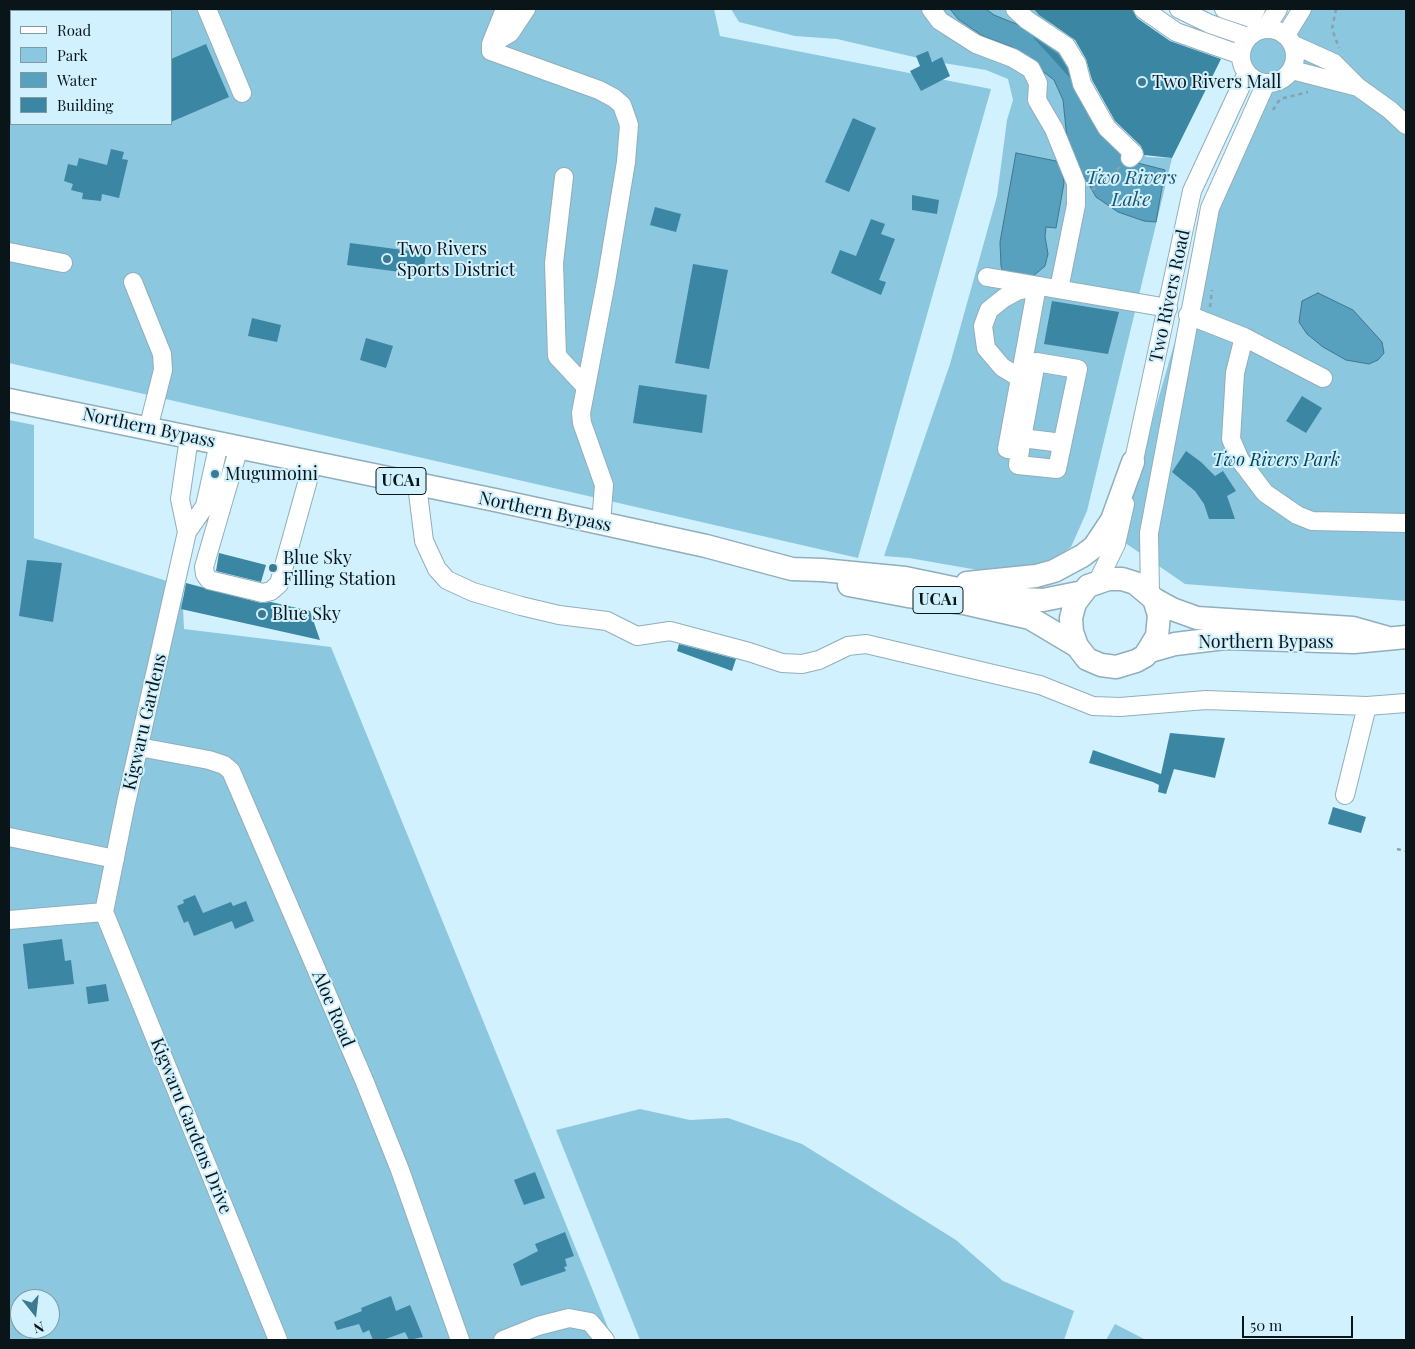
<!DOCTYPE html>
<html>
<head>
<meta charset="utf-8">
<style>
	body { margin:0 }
	#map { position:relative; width:1415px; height:1349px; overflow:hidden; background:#d1f1ff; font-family:"Playfair Display",serif }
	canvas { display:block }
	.frame { position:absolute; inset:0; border:10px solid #091519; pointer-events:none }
	.legend { position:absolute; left:10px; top:10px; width:162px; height:115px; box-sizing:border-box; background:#d1f1ff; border:1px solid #8199a3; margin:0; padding:6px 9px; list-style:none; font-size:15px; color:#091519 }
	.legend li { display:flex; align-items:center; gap:10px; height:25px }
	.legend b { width:25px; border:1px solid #8199a3 }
	.north { position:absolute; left:10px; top:1289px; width:50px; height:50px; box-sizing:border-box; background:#d1f1ff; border:1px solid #8199a3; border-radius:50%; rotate:164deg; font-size:14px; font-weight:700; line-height:20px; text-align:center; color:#091519 }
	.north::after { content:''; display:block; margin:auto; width:18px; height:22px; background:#3d7991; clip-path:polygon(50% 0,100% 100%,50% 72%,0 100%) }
	.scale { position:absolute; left:1242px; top:1316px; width:111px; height:22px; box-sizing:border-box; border:2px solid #091519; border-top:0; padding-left:6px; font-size:15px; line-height:18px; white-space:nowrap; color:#091519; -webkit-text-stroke:4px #d1f1ff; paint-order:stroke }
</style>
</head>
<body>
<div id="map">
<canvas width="1415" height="1349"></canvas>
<div class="frame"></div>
<ul class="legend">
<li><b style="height:6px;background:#fff"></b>Road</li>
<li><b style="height:14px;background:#8bc7df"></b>Park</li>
<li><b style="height:14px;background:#57a1be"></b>Water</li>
<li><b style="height:14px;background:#3b86a2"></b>Building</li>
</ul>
<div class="north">N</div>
<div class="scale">50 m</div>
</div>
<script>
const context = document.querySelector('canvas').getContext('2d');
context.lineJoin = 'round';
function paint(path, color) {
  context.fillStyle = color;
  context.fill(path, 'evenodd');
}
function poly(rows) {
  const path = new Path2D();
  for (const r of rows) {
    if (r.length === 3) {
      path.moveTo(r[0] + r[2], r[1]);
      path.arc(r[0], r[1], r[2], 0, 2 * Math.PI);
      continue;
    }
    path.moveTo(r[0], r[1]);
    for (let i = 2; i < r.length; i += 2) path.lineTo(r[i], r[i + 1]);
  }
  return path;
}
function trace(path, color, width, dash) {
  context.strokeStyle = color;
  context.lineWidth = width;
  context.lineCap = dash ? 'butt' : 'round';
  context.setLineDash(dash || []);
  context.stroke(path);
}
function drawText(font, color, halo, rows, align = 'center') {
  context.font = font + ' "Playfair Display",serif';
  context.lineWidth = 4;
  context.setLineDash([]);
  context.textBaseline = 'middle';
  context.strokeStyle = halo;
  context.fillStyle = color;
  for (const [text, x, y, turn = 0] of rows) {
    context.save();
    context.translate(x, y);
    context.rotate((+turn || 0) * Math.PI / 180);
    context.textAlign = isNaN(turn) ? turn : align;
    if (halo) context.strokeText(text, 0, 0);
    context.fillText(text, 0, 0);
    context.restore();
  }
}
paint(poly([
	[9,9,714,9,720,36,991,89,858,558,9,363],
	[11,11,171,11,171,124,11,124],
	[731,9,1034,9,1075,46,1087,82,1109,124,1134,148,1147,157,1172,158,1087,511,1071,547,1047,564,989,572,909,558,884,556,950,364,997,196,1007,120,1013,100,1008,79,986,70,931,61,837,39,795,36,739,22],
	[1304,9,1406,9,1406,601,1185,584,1118,538,1200,255,1275,78,1260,78,1254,74,1247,65,1246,48,1259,35,1271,33,1280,36],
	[9,420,34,425,34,538,182,586,184,629,331,647,613,1340,9,1340],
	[20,1299,50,1299,50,1329,20,1329],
	[640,1109,690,1120,728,1118,802,1144,956,1240,1003,1281,1074,1311,1064,1340,640,1340,556,1130],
	[1115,1324,1146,1340,1106,1340]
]), '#8bc7df');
const water = poly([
	[950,9,986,9,994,15,1031,30,1057,45,1134,162,1165,170,1156,222,1144,221,1118,212,1096,197,1068,148,1063,100,1054,80,1012,47,983,36,958,19,950,9],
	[1016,153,1056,161,1062,169,1064,183,1056,228,1046,227,1045,236,1048,254,1045,266,1032,277,1003,272,1001,266,1000,242,1016,153],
	[1318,293,1353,310,1382,342,1384,353,1378,360,1369,364,1346,360,1323,347,1307,334,1299,322,1302,301,1318,293]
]);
paint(water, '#57a1be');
trace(water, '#40778c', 1);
paint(poly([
	[1034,9,1132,9,1137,18,1170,41,1221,59,1172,158,1144,155,1141,146,1115,121,1092,80,1086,59,1075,40,1039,15],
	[1032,36,1058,54,1067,68,1070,78],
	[206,44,229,97,171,122,171,59],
	[928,51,932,62,942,57,950,76,921,91,910,71,920,66,916,56],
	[853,118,876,128,849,192,825,182],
	[111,149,124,152,122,159,128,160,119,198,102,194,101,201,82,199,83,193,71,190,73,184,64,181,68,164,77,166,79,158,107,165],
	[912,195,939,200,937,214,912,210],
	[655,207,681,214,676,232,650,225],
	[871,219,885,224,881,234,895,239,879,280,886,282,881,295,831,273,840,250,856,256],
	[350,243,426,253,423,275,347,265],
	[693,264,728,270,709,369,675,363],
	[1052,301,1119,312,1108,354,1044,344],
	[252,318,281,325,277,342,248,336],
	[366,338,393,346,386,368,360,360],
	[639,385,707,395,702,433,633,423],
	[1302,396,1322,408,1306,433,1286,421],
	[1186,451,1201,462,1215,476,1223,471,1236,491,1227,496,1235,519,1209,519,1204,504,1195,491,1172,472],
	[219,553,266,565,261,582,216,571],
	[27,560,62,563,53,622,19,616],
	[186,583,261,603,271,602,310,611,320,640,181,609],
	[679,644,736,659,732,671,677,651],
	[1170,733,1225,738,1215,778,1174,769,1166,794,1158,792,1159,785,1153,782,1089,763,1093,750,1161,774],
	[1333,807,1366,817,1361,833,1328,824],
	[195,895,203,913,231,902,233,906,246,901,254,921,235,929,232,921,194,936,188,921,184,923,177,906,184,903,183,900],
	[62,939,65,961,71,960,74,984,28,989,23,944],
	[106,984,109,1001,88,1004,86,987],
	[535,1172,545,1198,524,1205,514,1180],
	[565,1232,574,1256,565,1259,567,1266,564,1267,566,1271,521,1286,513,1264,538,1251,535,1244],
	[391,1296,396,1311,410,1305,423,1337,409,1340,405,1332,383,1340,373,1340,369,1330,363,1333,359,1324,337,1330,334,1322,362,1311,361,1308]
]), '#3b86a2');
const minor = poly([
	[207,9,242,93],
	[505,9,491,44,491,51,599,90,614,98,622,105,629,125,626,162,606,282,581,413,582,423,604,485,601,524],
	[931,9,940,21,976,44,1013,58,1031,69,1038,83,1037,100,1054,129,1076,183,1076,205,1059,289],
	[1015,9,1027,20,1066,46,1077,64,1082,84,1100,116,1107,128,1134,154,1130,158],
	[1143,9,1176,32,1241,55],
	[1179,9,1210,24,1248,37],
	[1224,9,1251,18,1256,9],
	[1268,56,27],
	[1265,29,1278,9],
	[1286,35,1302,9],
	[491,44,510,33,526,9],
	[1294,45,1334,63,1358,87,1390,110,1406,125],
	[1292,70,1358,87],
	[564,177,554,263,557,356,585,386],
	[9,252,63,263],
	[987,277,1168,308],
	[133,282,162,354,163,370,148,429],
	[1188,315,1244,337,1323,378],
	[1244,337,1235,373,1231,439,1240,460,1265,493,1297,515,1312,521,1406,523],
	[1020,378,1002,367,986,348,983,326,989,310,1004,298,1017,291,1037,286,1007,449,1020,450,1018,465,1057,469,1078,369,1036,362,1022,438],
	[239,447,204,567,205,574,209,580,263,593,271,591,279,584,313,462],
	[1020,449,1022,438,1062,443],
	[1131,474,1192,191,1247,73],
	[417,485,424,541,437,569,447,580,473,592,521,606,559,615,607,621,637,636,670,631,749,652,782,663,802,664,819,660,848,646,866,644,1040,685,1093,706,1120,707,1206,700,1367,706,1406,703],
	[187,532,205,506,219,443],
	[1098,581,1116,544,1125,504],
	[1150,594,1149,533,1210,208,1266,83],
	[139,747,209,760,224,765,231,771,364,1080,400,1170,460,1340],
	[1345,795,1367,706],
	[9,837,115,859],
	[104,912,126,803,187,532,180,499,189,438],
	[104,912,278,1340],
	[9,920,104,912],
	[503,1340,538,1326,569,1318,590,1322,605,1340]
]);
const major = poly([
	[9,400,495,500,706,546,792,569,822,570,905,578,1001,598,1043,600,1083,592],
	[967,583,1036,576,1054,571,1082,556,1094,547,1112,520,1133,462],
	[849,585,908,596,964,603,1030,618,1077,646],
	[1154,599,1159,615,1157,636,1145,656,1136,661,1116,667,1101,665,1087,659,1077,646,1072,632,1071,618,1075,603,1088,586,1108,579,1122,579,1135,583,1154,599,1172,609,1197,618,1353,628,1385,637],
	[1147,652,1175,644,1225,638,1354,642,1406,637]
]);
trace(minor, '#90aebb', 20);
trace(major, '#90aebb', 25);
trace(poly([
	[1336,9,1332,29,1339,48],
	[1273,110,1280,99,1308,92],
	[1092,190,1120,167],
	[1210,307,1212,290],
	[1397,849,1406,851]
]), '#88a1ac', 2.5, [4, 4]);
trace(minor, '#fff', 18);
trace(major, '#fff', 22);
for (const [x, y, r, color] of [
	[1142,82,5,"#3d7991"],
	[387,259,5,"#3d7991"],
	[215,474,5,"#3d7991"],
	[273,568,5,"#3d7991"],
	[262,614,5,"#3d7991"]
]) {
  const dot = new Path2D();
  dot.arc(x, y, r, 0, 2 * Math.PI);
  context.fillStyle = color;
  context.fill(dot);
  trace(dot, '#d1f1ff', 2);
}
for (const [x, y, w] of [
	[401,481,50],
	[938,600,50]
]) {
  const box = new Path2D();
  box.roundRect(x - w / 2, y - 13.5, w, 27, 4);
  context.fillStyle = '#d1f1ff';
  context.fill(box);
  trace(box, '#091519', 1);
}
drawText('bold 16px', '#091519', null, [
	["UCA1",401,481],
	["UCA1",938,600]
]);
drawText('18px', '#091519', '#d1f1ff', [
	["Two Rivers Mall",1152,82],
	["Two Rivers",397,249],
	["Sports District",397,270],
	["Mugumoini",225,474],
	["Blue Sky",283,558],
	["Filling Station",283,579],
	["Blue Sky",272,614]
], 'left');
drawText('18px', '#091519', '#d1f1ff', [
	["Two Rivers Road",1170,296,-78],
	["Northern Bypass",149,428,12],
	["Northern Bypass",545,512,12],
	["Northern Bypass",1266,642],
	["Kigwaru Gardens",145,722,-77],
	["Aloe Road",333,1009,67],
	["Kigwaru Gardens Drive",191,1126,68]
]);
drawText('italic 18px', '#004358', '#d1f1ff', [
	["Two Rivers Park",1276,460]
]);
drawText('italic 19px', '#1a566b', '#d1f1ff', [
	["Two Rivers",1131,178],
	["Lake",1131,200]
]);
</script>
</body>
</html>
